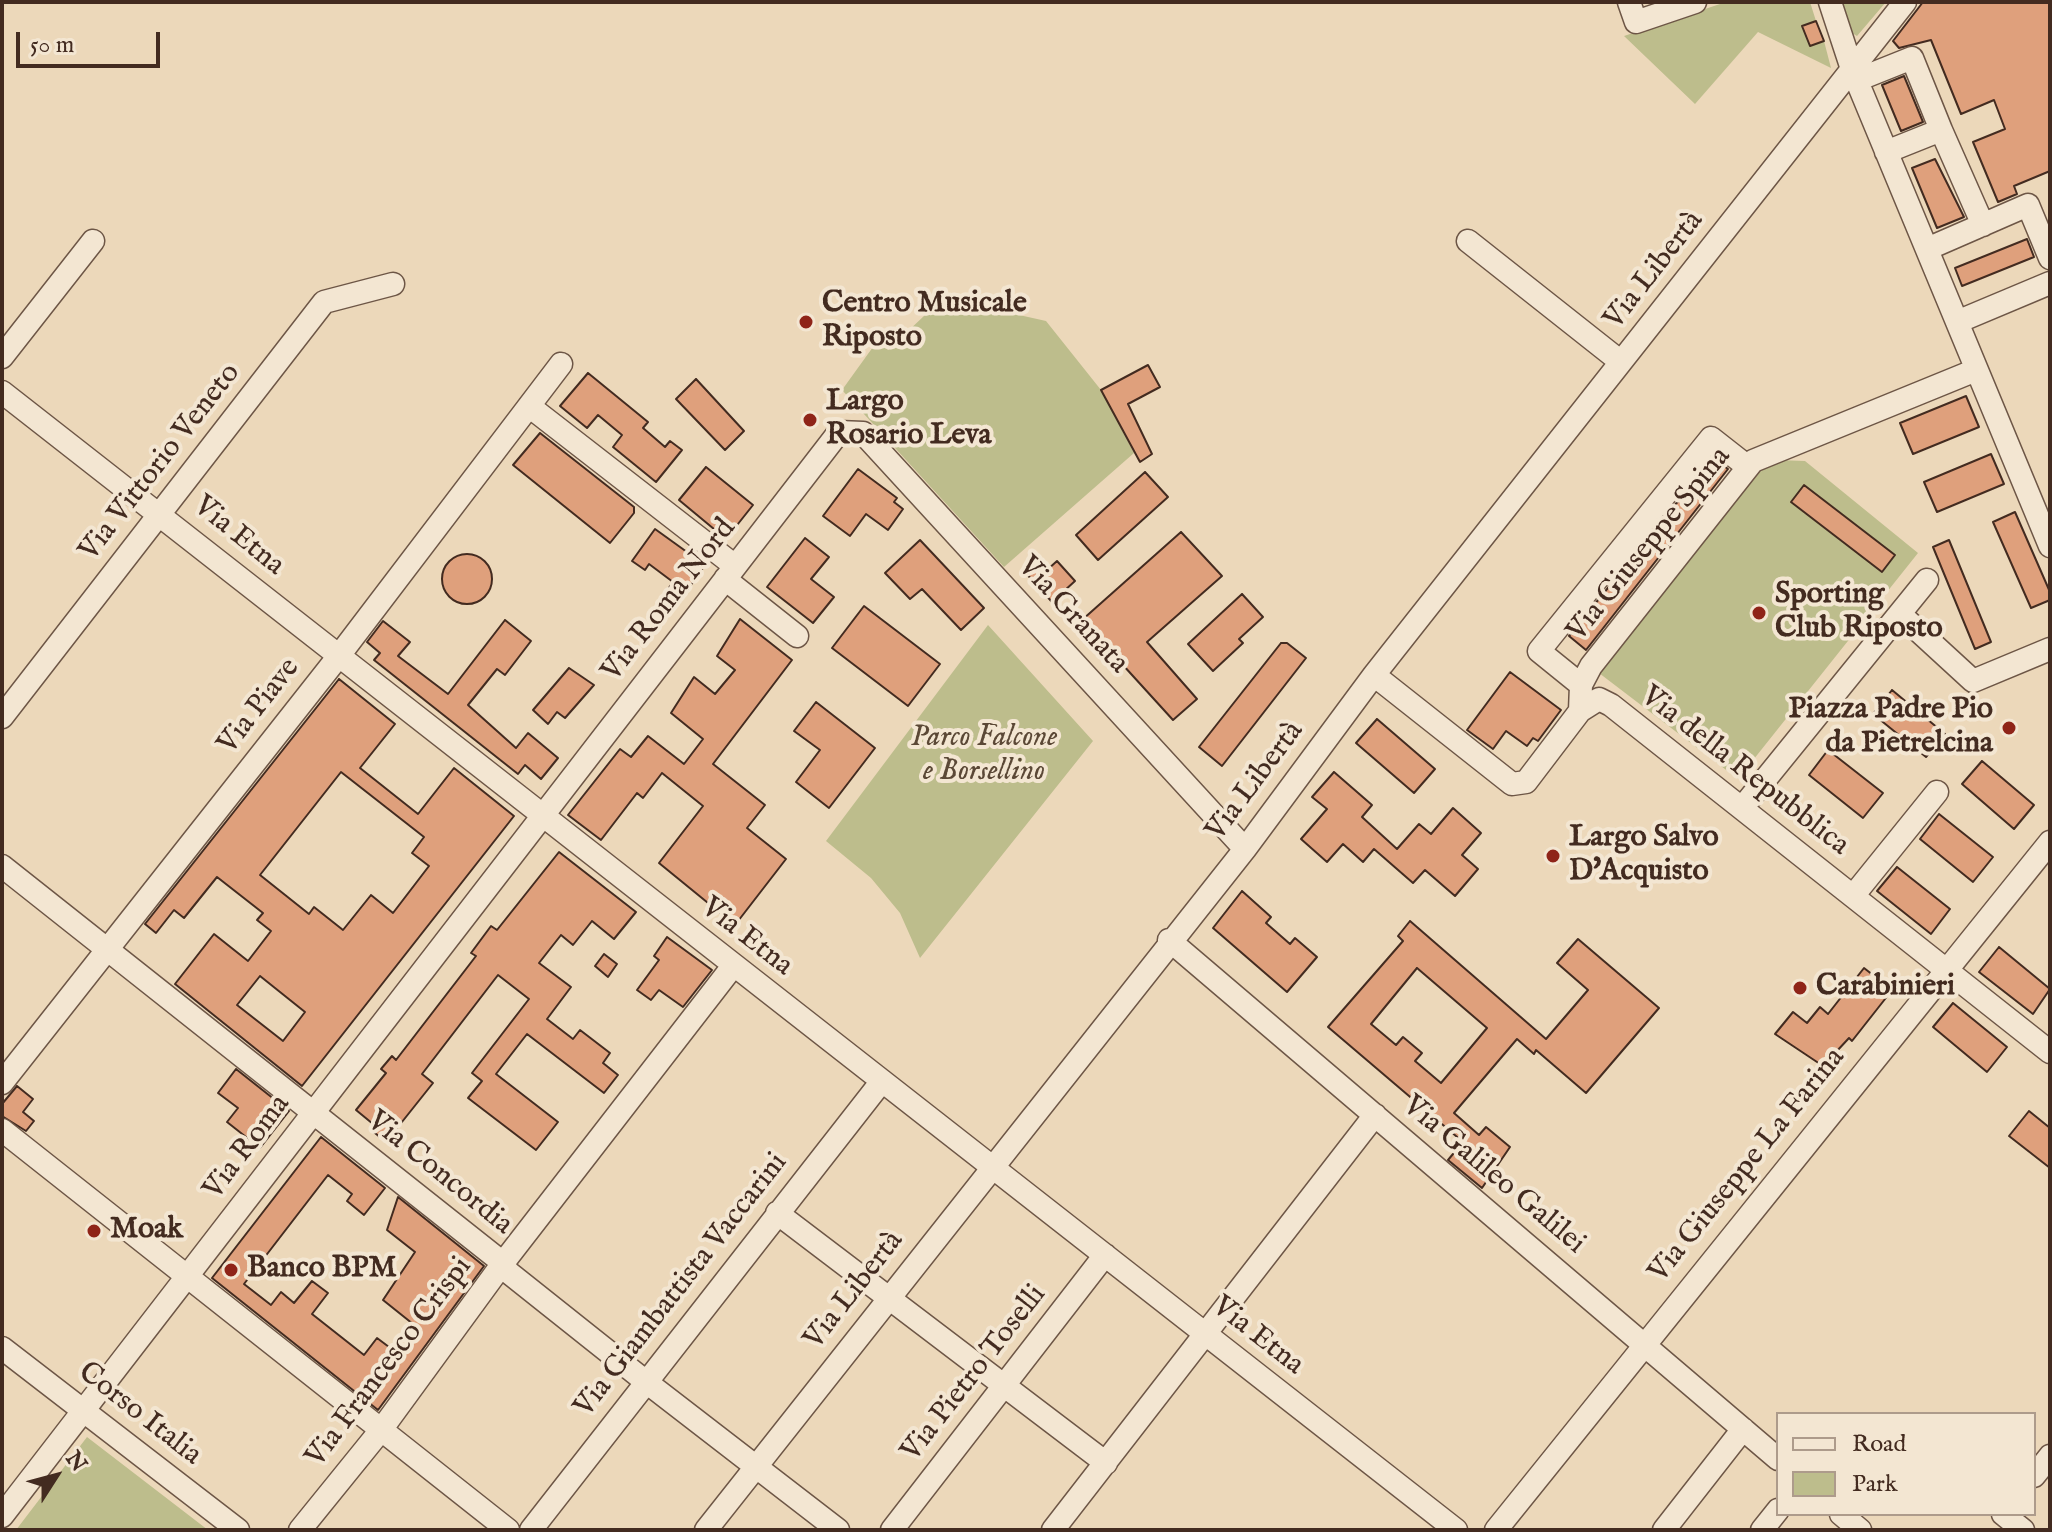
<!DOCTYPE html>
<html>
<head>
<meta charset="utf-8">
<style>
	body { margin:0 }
	#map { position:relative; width:2052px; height:1532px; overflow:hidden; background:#ecd8ba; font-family:"IM FELL English",serif }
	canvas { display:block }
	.frame { position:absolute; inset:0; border:4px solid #432b20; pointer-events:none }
	.legend { position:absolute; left:1776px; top:1412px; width:260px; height:104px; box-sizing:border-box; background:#f3e6d2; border:2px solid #ad9b8b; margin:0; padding:10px 14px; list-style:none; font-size:24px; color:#432b20 }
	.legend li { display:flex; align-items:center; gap:16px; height:40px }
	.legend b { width:40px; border:2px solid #ad9b8b }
	.north { position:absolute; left:16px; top:1436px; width:80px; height:80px; -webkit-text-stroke:6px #f3e6d2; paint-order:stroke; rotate:54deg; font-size:22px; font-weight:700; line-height:32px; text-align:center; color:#432b20 }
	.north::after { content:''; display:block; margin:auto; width:28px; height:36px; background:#432b20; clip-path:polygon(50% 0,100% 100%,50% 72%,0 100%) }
	.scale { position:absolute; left:16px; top:32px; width:144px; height:36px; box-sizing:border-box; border:4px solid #432b20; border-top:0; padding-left:10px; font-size:24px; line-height:28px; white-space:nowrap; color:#432b20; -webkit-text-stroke:6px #f3e6d2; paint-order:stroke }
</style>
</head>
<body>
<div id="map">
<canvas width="2052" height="1532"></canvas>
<div class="frame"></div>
<ul class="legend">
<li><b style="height:10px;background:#f3e6d2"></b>Road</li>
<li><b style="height:22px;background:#bdbd8c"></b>Park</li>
</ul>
<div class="north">N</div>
<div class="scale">50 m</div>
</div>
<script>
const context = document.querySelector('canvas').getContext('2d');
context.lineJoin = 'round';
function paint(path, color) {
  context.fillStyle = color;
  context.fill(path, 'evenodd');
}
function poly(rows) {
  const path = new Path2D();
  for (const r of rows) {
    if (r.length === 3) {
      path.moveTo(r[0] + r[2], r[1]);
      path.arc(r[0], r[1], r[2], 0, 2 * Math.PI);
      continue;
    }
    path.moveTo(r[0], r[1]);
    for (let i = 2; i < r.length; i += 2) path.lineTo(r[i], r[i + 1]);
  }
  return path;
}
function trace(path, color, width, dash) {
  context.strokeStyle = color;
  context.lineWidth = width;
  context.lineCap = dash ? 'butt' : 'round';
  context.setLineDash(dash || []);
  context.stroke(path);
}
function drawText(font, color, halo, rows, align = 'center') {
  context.font = font + ' "IM FELL English",serif';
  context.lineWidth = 8;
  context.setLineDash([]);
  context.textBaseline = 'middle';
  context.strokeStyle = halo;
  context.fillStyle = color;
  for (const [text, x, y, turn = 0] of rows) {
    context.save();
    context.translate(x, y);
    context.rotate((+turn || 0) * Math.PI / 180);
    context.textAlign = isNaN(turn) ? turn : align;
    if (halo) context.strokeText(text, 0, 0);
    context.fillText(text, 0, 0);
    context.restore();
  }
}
paint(poly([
	[1726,2,1810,2,1816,21,1802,27,1810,46,1824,41,1831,68,1758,32,1695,104,1624,36],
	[1842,2,1886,2,1857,36,1852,33],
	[943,298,1046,321,1101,390,1134,453,1004,567,842,390,878,340,888,350],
	[1777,460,1805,461,1918,553,1738,779,1599,673,1763,468],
	[988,625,1093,741,920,958,900,913,871,878,826,841],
	[87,1437,208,1530,16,1530]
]), '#bdbd8c');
const building = poly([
	[1923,2,2050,2,2050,171,2014,186,2017,194,1998,202,1973,142,2005,129,1994,100,1961,114,1931,40,1899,48,1893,41,1923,2],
	[1816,21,1824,41,1810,46,1802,26,1816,21],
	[1904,76,1923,122,1901,131,1882,85,1904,76],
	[1935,159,1964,217,1937,228,1912,168,1935,159],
	[2027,239,2034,257,1962,286,1955,268,2027,239],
	[1148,365,1160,387,1128,404,1152,454,1140,462,1101,390,1148,365],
	[588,373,648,422,643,428,665,447,670,441,682,450,656,482,613,447,622,435,598,415,587,428,560,406,588,373],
	[696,379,744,431,725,450,676,399,696,379],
	[1966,396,1979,427,1913,454,1900,423,1966,396],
	[540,433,634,507,634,513,610,543,513,465,540,433],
	[1991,454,2004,484,1937,512,1924,482,1991,454],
	[1713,458,1728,469,1586,650,1569,636,1713,458],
	[706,467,753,505,726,539,679,500,706,467],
	[858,469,897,498,894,502,903,509,888,530,866,514,850,536,823,516,858,469],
	[1145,472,1168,497,1098,560,1076,535,1145,472],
	[1804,485,1895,555,1882,572,1791,502,1804,485],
	[2015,512,2050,592,2050,600,2031,608,1993,522,2015,512],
	[655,529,705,565,681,599,668,589,673,582,649,564,645,570,632,561,655,529],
	[1181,532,1222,576,1147,642,1197,699,1173,720,1082,620,1181,532],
	[805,538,829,557,811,579,834,597,813,623,767,587,805,538],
	[920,540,984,608,961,630,922,589,910,599,885,573,920,540],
	[1949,540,1991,642,1975,649,1933,547,1949,540],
	[467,579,25],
	[1036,560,1046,571,1057,561,1075,581,1052,602,1024,571,1036,560],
	[1242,594,1263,617,1239,639,1243,643,1213,671,1188,644,1242,594],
	[864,606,940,664,908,706,832,648,864,606],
	[740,619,792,660,713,764,765,805,747,828,786,859,735,925,659,863,703,806,662,773,643,798,637,793,601,840,568,815,620,749,631,757,648,736,684,764,703,739,671,713,694,677,715,694,735,670,717,656,740,619],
	[505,620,531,641,505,675,497,669,468,705,516,748,528,733,558,758,541,779,525,765,518,774,374,660,380,653,367,642,383,621,410,642,398,656,448,694,505,620],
	[1281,643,1287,643,1306,658,1222,766,1199,747,1281,643],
	[569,668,594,685,565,718,557,712,548,724,533,710,569,668],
	[1510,672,1561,710,1538,741,1533,738,1527,746,1506,731,1493,749,1467,730,1510,672],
	[339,679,395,724,360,768,418,814,454,768,514,816,302,1086,175,984,214,934,248,961,271,931,257,920,263,913,217,877,184,918,174,910,156,933,145,924,339,679],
	[341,772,424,837,412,853,429,866,393,913,371,895,343,930,314,907,309,914,260,875,341,772],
	[260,976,305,1012,283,1041,237,1005,260,976],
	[1892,690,1945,734,1926,757,1873,714,1892,690],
	[816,702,875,748,829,808,796,782,820,750,794,731,816,702],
	[1377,719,1435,769,1414,793,1356,743,1377,719],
	[1828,750,1883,793,1863,818,1809,775,1828,750],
	[1982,761,2034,805,2014,829,1962,784,1982,761],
	[1334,772,1372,805,1362,817,1397,849,1419,824,1431,834,1453,808,1481,833,1462,855,1478,869,1455,896,1425,870,1413,883,1374,849,1363,862,1343,844,1327,862,1301,839,1327,809,1312,797,1334,772],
	[1939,814,1993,857,1973,882,1920,839,1939,814],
	[559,852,636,912,614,939,592,921,573,945,561,935,539,963,571,987,547,1019,573,1039,580,1030,610,1053,603,1063,618,1075,604,1093,527,1034,496,1074,558,1122,536,1150,468,1098,482,1081,472,1073,529,999,498,975,422,1074,433,1083,386,1142,370,1129,373,1124,356,1110,386,1073,381,1069,392,1056,396,1060,476,956,471,953,491,926,497,930,559,852],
	[1897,867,1950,909,1931,934,1877,891,1897,867],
	[1242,891,1271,917,1266,923,1290,944,1295,938,1317,957,1287,992,1213,928,1242,891],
	[1410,921,1546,1039,1588,990,1557,963,1578,939,1659,1008,1586,1093,1536,1050,1534,1054,1517,1039,1454,1113,1479,1135,1486,1127,1510,1147,1482,1188,1448,1160,1463,1142,1328,1027,1403,941,1398,936,1410,921],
	[1417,968,1487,1028,1441,1083,1415,1061,1422,1053,1403,1037,1396,1045,1371,1024,1417,968],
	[667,937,712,970,683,1007,659,990,651,1000,637,990,659,960,654,956,667,937],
	[1999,947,2050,989,2033,1014,1979,972,1999,947],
	[604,954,617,964,608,977,595,966,604,954],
	[1864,968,1887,986,1884,990,1889,994,1852,1041,1849,1038,1823,1066,1775,1034,1793,1012,1807,1023,1820,1007,1828,1014,1864,968],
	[1953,1003,2007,1047,1987,1072,1933,1027,1953,1003],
	[236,1069,289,1111,260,1148,227,1122,238,1108,218,1093,236,1069],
	[17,1086,33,1099,23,1112,34,1121,26,1131,2,1116,2,1104,17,1086],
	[2029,1111,2050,1128,2050,1168,2009,1136,2029,1111],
	[321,1137,385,1188,364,1215,347,1201,352,1194,328,1175,244,1284,271,1305,281,1292,294,1303,312,1281,328,1293,312,1314,364,1355,377,1338,393,1350,413,1324,383,1300,415,1252,387,1230,398,1197,484,1266,378,1410,212,1278,321,1137]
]);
paint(building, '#dfa07c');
trace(building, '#432b20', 2);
const minor = poly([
	[1629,2,1636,22,1695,2],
	[1830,2,1852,69,2050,546],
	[1857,80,1912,58,1941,130],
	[1886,152,1941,130,1983,225],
	[1468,241,1621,362],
	[1927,249,2028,205,2050,258],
	[1957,322,2050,283],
	[2,357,93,241],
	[2,392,1456,1530],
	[529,406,735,566],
	[725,579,797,636],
	[1900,614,1973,681,2050,649],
	[1374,675,1512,784,1526,782,1580,711,1599,699,1611,705,2050,1052],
	[1581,685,1539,651,1711,438,1748,467],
	[1580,711,1581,685,1591,666,1753,461,1976,370],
	[2,717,324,302,393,284],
	[1742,808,1927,580],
	[2,866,503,1263,508,1272,645,1381,838,1530],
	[1853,896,1937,792],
	[1169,940,1778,1459],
	[2,1083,338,657,561,364],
	[2,1130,508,1530],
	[777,1213,1106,1463],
	[2,1348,238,1530],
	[2034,1476,2050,1456],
	[1841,1514,1860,1530],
	[2003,1514,2023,1530],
	[2,1516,839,432,863,433,1245,849],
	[300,1530,381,1430,503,1263,733,966],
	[531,1530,882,1081],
	[706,1530,1245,849,1374,675,1905,2],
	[892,1530,1105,1255],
	[1053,1530,1375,1115],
	[1496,1530,2050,842],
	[1664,1530,1743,1429],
	[1762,1530,1778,1510]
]);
trace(minor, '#6d5646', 25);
trace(minor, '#f3e6d2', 22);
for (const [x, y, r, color] of [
	[806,322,8,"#8f2418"],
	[810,420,8,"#8f2418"],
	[1759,613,8,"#8f2418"],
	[2009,728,8,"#8f2418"],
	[1553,856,8,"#8f2418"],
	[1800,988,8,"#8f2418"],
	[94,1231,8,"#8f2418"],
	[231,1270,8,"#8f2418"]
]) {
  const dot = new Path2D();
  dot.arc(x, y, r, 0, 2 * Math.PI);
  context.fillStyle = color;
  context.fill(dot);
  trace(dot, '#f3e6d2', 3);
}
drawText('30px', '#432b20', '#f3e6d2', [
	["Via Libertà",1655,271,-52],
	["Via Vittorio Veneto",161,463,-52],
	["Via Etna",238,537,39],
	["Via Giuseppe Spina",1650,545,-51],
	["Via Roma Nord",670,601,-52],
	["Via Granata",1072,616,47],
	["Via Piave",260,707,-52],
	["Via della Repubblica",1744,772,38],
	["Via Libertà",1256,782,-53],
	["Via Etna",746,938,38],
	["Via Roma",248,1148,-53],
	["Via Giuseppe La Farina",1748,1166,-51],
	["Via Concordia",439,1174,39],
	["Via Galileo Galilei",1493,1176,40],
	["Via Giambattista Vaccarini",682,1286,-52],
	["Via Libertà",855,1291,-52],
	["Via Etna",1257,1337,38],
	["Via Francesco Crispi",390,1363,-53],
	["Via Pietro Toselli",975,1374,-52],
	["Corso Italia",139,1415,38]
]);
drawText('bold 30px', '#432b20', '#f3e6d2', [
	["Centro Musicale",822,305],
	["Riposto",822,339],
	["Largo",826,403],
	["Rosario Leva",826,437],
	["Sporting",1775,596],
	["Club Riposto",1775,630],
	["Piazza Padre Pio",1993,711,"right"],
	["da Pietrelcina",1993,745,"right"],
	["Largo Salvo",1569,839],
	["D'Acquisto",1569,873],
	["Carabinieri",1816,988],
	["Moak",110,1231],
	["Banco BPM",247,1270]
], 'left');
drawText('italic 30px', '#5b4836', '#f3e6d2', [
	["Parco Falcone",984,739],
	["e Borsellino",984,773]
]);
</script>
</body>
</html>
